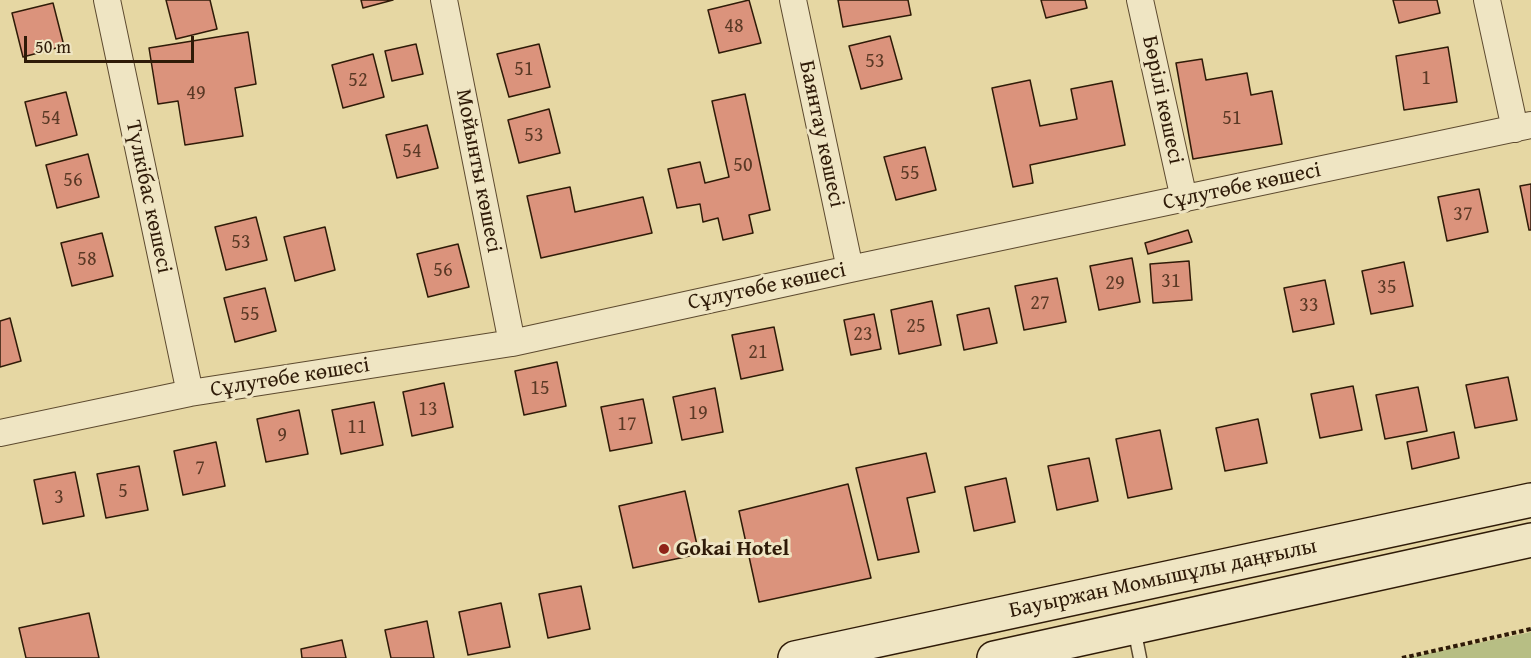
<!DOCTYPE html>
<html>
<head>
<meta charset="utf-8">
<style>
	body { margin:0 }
	#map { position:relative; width:1531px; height:658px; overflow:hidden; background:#e6d7a3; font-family:"Gentium Book Plus",serif }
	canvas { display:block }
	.scale { position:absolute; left:24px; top:36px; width:170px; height:27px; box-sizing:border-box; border:3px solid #2f1b08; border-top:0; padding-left:8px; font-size:18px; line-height:21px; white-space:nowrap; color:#2f1b08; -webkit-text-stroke:4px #efe5c3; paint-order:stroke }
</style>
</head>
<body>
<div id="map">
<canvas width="1531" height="658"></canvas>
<div class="scale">50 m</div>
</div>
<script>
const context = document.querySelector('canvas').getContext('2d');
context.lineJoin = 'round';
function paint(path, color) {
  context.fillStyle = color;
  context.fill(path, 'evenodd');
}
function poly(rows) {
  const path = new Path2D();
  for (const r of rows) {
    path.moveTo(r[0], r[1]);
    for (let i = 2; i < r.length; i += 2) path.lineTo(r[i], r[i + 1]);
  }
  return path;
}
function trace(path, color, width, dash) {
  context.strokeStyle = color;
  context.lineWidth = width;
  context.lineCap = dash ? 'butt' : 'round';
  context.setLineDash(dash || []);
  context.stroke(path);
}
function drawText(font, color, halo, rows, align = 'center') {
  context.font = font + ' "Gentium Book Plus",serif';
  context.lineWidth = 6;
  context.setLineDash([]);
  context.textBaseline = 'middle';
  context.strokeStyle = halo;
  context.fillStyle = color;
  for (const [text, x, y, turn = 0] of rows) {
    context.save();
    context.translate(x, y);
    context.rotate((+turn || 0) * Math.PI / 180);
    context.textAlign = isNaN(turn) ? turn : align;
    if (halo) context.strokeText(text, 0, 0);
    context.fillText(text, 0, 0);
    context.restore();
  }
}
paint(poly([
	[1531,632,1531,658,1405,658]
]), '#b7be84');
const building = poly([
	[166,0,210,0,217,29,176,39,166,0],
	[361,0,393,0,363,8,361,0],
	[749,0,761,43,719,53,708,10,749,0],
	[838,0,908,0,911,15,843,27,838,0],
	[1041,0,1085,0,1087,8,1046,18,1041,0],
	[1393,0,1437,0,1440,13,1399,23,1393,0],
	[53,3,64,46,23,57,12,13,53,3],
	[248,32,256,84,235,88,243,136,185,145,178,101,158,104,149,48,248,32],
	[890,36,902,79,861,89,849,46,890,36],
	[416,44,423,74,392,81,385,51,416,44],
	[539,44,550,87,509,97,497,54,539,44],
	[1448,47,1457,102,1404,110,1396,56,1448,47],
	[373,54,384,97,343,108,332,65,373,54],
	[1202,59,1206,80,1247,73,1251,95,1272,91,1282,144,1193,159,1176,63,1202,59],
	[1030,80,1040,126,1077,119,1071,89,1112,81,1125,145,1030,165,1033,183,1013,187,992,88,1030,80],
	[66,92,77,135,36,146,25,102,66,92],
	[745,94,770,210,749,215,753,233,723,240,718,218,703,222,700,204,677,208,668,169,700,162,705,183,729,177,712,101,745,94],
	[549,109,560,153,519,163,508,120,549,109],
	[427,125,438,168,397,178,386,135,427,125],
	[925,147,936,190,896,200,884,157,925,147],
	[88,154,99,197,57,208,46,165,88,154],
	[1531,184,1531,230,1529,230,1520,186,1531,184],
	[570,187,575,212,643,197,652,233,541,258,527,196,570,187],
	[1479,189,1488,232,1447,241,1438,197,1479,189],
	[256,217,267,260,226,270,215,227,256,217],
	[325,227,335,270,295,281,284,237,325,227],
	[1188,230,1192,242,1148,254,1145,243,1188,230],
	[102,233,113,276,72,286,61,243,102,233],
	[458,244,469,287,428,297,417,254,458,244],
	[1132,258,1140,302,1099,310,1090,266,1132,258],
	[1189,261,1192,300,1153,303,1150,264,1189,261],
	[1404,262,1413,306,1371,314,1362,271,1404,262],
	[1057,278,1066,322,1024,330,1015,286,1057,278],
	[1325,280,1334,324,1293,332,1284,288,1325,280],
	[265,288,276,331,235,342,224,298,265,288],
	[932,301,941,345,899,354,891,310,932,301],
	[989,308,997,343,964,350,957,315,989,308],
	[874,314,881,349,851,355,844,320,874,314],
	[10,318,21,361,0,367,0,321,10,318],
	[774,327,783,370,741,379,732,335,774,327],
	[557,362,566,406,524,415,515,371,557,362],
	[1508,377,1517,420,1475,428,1466,385,1508,377],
	[444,383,453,427,412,436,403,392,444,383],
	[1353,386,1362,430,1320,438,1311,394,1353,386],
	[1418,387,1427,431,1385,439,1376,395,1418,387],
	[715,388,723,432,682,440,673,397,715,388],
	[643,399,652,443,610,451,601,407,643,399],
	[374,402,383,445,341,454,332,410,374,402],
	[299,410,308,454,266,462,257,419,299,410],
	[1258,419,1267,463,1225,471,1216,428,1258,419],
	[1160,430,1172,489,1128,498,1116,439,1160,430],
	[1454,432,1459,458,1412,469,1407,442,1454,432],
	[216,442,225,486,183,495,174,451,216,442],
	[926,453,935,492,907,498,919,552,878,560,856,468,926,453],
	[1089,458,1098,501,1057,510,1048,466,1089,458],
	[139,466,148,510,106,518,97,474,139,466],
	[75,472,84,516,43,524,34,480,75,472],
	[1006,478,1015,522,974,531,965,487,1006,478],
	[848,484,871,578,759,602,739,511,848,484],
	[685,491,699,554,633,568,619,506,685,491],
	[581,586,590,629,548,638,539,594,581,586],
	[501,603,510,647,468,655,459,612,501,603],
	[89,613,99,658,26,658,19,628,89,613],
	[427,621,434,658,391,658,385,630,427,621],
	[342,640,346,658,302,658,301,649,342,640]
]);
paint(building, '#db937c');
trace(building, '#2f1b08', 1.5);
const lane = poly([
	[1134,628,1140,658]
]);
const street = poly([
	[107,0,190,393],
	[444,0,512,343],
	[793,0,850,269],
	[1140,0,1184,199],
	[1487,0,1515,129],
	[0,433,190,393,512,343,850,269,1531,125]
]);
const secondary = poly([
	[795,658,1531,500],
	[994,658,1531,540]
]);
trace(lane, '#5d4a2f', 15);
trace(street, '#5d4a2f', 28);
trace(secondary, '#2f1b08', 36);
trace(poly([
	[1402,658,1531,629]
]), '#2f1b08', 4, [4.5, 3]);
trace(lane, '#efe5c3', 12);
trace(street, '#efe5c3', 26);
trace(secondary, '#efe5c3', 33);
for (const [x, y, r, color] of [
	[664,549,6,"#8f2418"]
]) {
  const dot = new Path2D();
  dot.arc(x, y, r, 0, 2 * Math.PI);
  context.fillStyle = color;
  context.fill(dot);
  trace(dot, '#efe5c3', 2);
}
drawText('20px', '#5a3925', null, [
	["48",734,27],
	["53",875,62],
	["51",524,70],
	["1",1426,79],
	["52",358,81],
	["49",196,94],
	["54",51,119],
	["51",1232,119],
	["53",534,136],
	["54",412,152],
	["50",743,166],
	["55",910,174],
	["56",73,181],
	["37",1463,215],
	["53",241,243],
	["58",87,260],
	["56",443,271],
	["31",1171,282],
	["29",1115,284],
	["35",1387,288],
	["27",1040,304],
	["33",1309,306],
	["55",250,315],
	["25",916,327],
	["23",863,335],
	["21",758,353],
	["15",540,389],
	["13",428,410],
	["19",698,414],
	["17",627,425],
	["11",357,428],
	["9",282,436],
	["7",200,469],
	["5",123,492],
	["3",59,498]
]);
drawText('22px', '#2f1b08', '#efe5c3', [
	["Бөрілі көшесі",1162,100,78],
	["Баянтау көшесі",821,134,78],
	["Мойынты көшесі",478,171,79],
	["Сұлутөбе көшесі",1242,187,-12],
	["Түлкібас көшесі",148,197,78],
	["Сұлутөбе көшесі",767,287,-12],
	["Сұлутөбе көшесі",290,378,-9],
	["Бауыржан Момышұлы даңғылы",1163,579,-12]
]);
drawText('bold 22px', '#2f1b08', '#efe5c3', [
	["Gokai Hotel",676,549]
], 'left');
</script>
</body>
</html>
